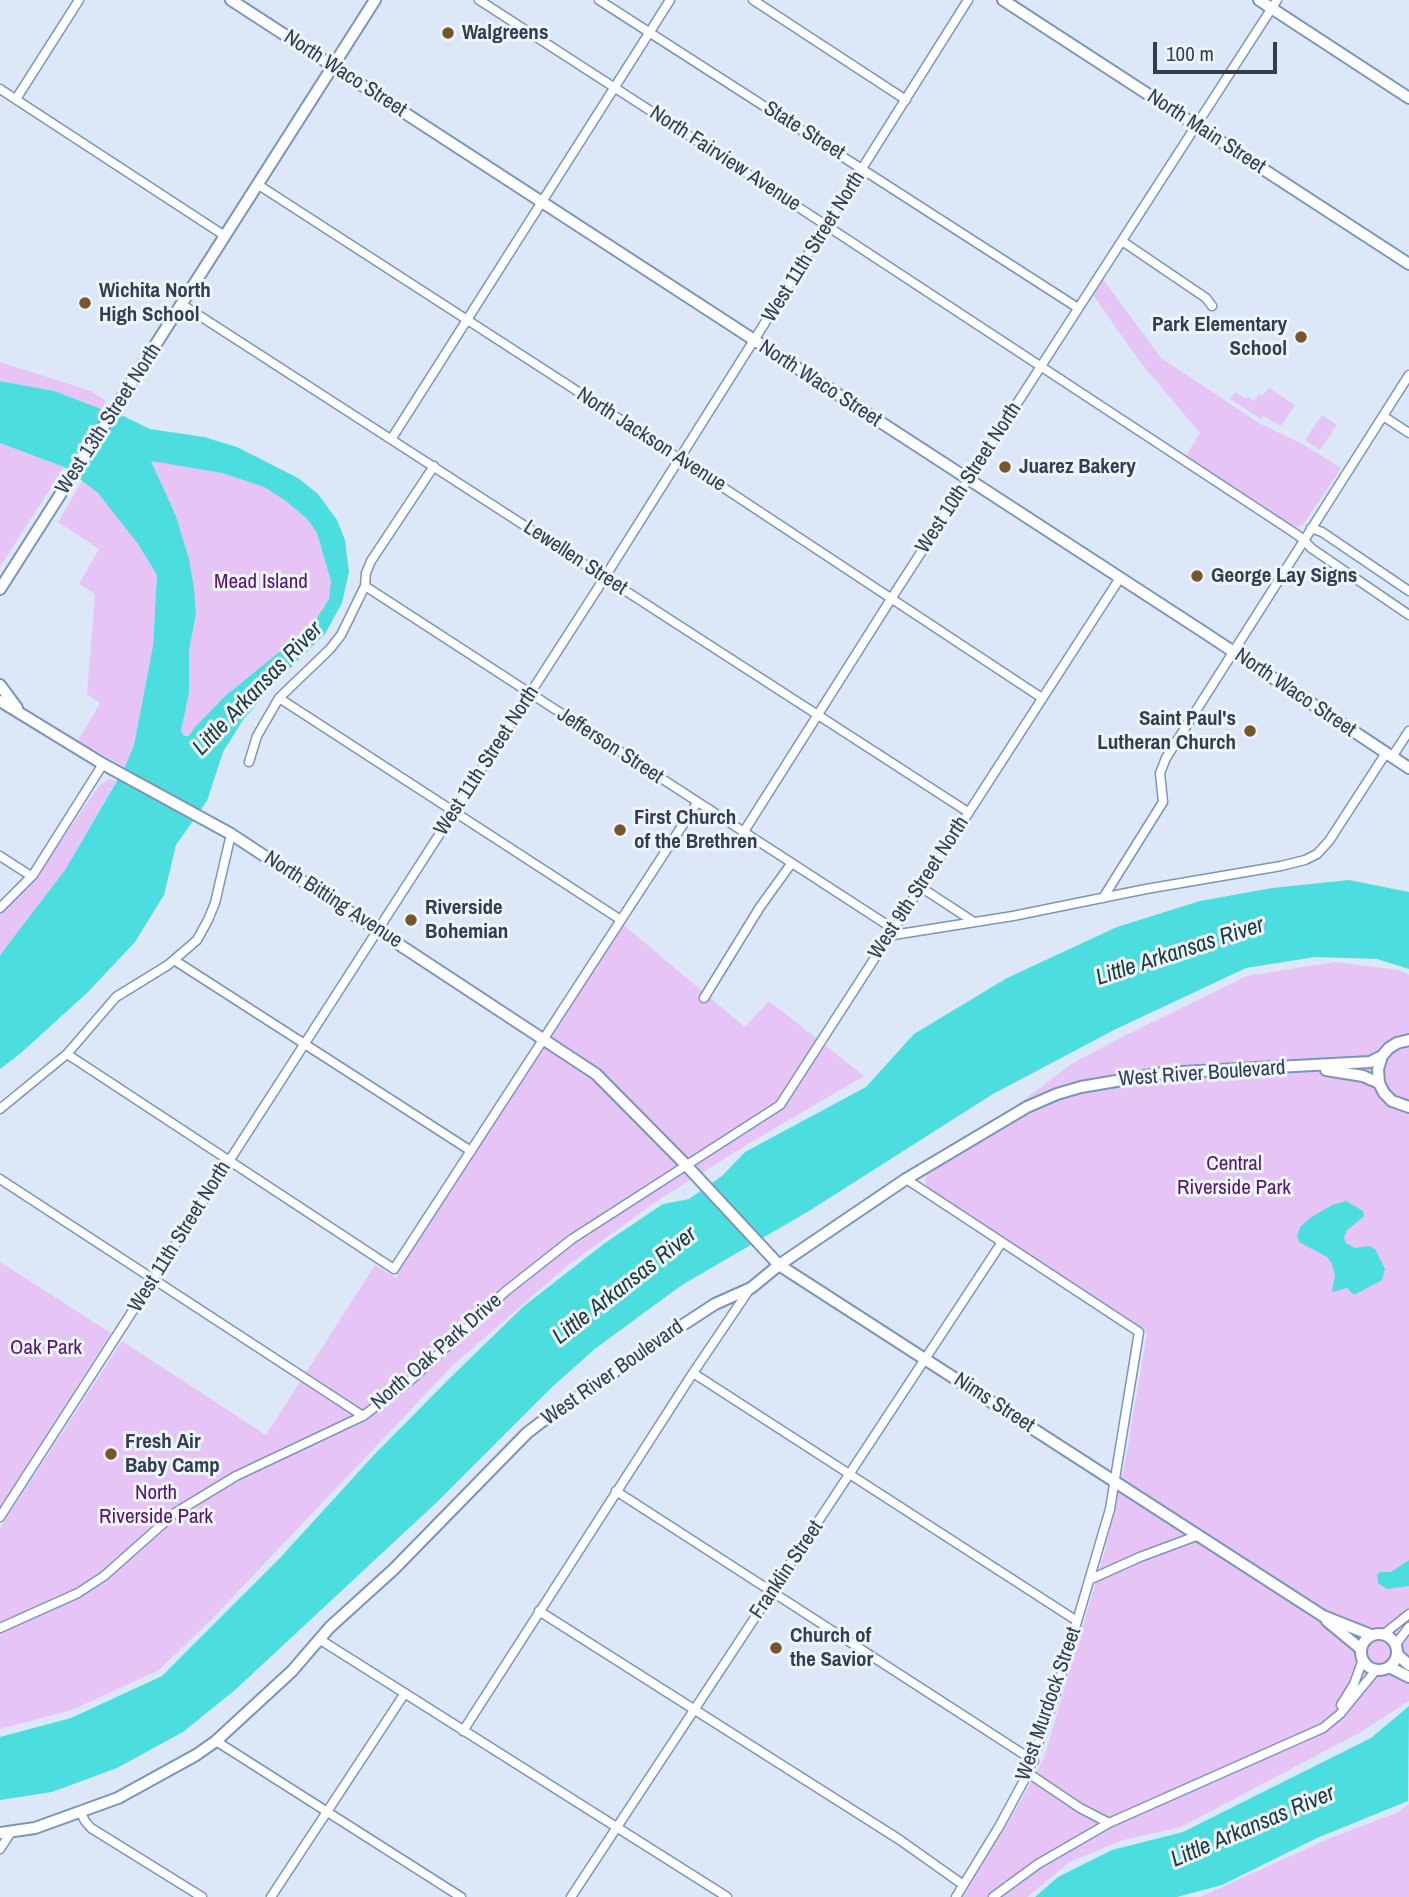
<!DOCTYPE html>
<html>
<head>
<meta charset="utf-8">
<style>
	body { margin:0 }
	#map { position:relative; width:1409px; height:1897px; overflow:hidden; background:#dce8f7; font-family:"Archivo Narrow",sans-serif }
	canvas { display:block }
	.scale { position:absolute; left:1153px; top:42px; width:124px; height:32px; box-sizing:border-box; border:4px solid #323e4d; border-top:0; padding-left:9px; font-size:21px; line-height:24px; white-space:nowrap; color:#323e4d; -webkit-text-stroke:5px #eef4fc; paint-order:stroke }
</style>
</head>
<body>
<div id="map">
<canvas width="1409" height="1897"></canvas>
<div class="scale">100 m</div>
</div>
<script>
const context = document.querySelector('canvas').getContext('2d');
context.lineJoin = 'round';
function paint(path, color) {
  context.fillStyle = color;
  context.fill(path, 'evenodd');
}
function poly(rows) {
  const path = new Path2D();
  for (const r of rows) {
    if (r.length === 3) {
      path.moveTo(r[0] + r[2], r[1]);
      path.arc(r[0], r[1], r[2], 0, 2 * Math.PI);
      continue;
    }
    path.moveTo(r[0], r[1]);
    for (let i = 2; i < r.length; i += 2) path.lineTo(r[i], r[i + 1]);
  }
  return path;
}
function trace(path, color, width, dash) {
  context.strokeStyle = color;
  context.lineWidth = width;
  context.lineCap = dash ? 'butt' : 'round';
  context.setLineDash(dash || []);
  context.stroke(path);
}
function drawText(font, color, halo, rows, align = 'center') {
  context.font = font + ' "Archivo Narrow",sans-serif';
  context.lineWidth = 6;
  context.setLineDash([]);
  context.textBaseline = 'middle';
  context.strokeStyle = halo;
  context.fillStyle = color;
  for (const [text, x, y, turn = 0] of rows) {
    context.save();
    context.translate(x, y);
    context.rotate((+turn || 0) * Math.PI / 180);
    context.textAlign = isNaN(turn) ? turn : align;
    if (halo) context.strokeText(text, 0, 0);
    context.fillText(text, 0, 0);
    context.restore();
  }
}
paint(poly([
	[1103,279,1161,358,1259,423,1304,445,1341,468,1303,525,1295,528,1185,457,1200,433,1140,362,1093,295],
	[0,362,91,391,104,399,105,403,101,410,54,391,0,381],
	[1269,388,1295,405,1281,426,1263,416,1261,419,1230,399,1235,392,1246,399,1248,397,1254,401,1259,394,1262,396],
	[1322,415,1337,425,1320,450,1305,440],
	[0,443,64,467,0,567],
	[150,460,222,473,264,487,286,501,307,519,317,533,331,582,329,599,305,637,278,653,224,697,195,727,189,736,184,736,181,731,189,693,189,650,196,614,176,516],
	[82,481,98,493,138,544,157,575,153,646,134,745,125,767,78,741,100,703,87,694,95,594,79,584,99,549,58,522],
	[109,779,116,781,65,870,0,955,0,915,28,888,99,786],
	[620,922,745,1027,769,1001,864,1076,753,1141,657,1201,567,1266,453,1365,211,1620,159,1670,72,1710,0,1729,0,1528,122,1341,266,1435,375,1265,398,1279,396,1270],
	[1335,962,1399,970,1409,975,1409,1701,1359,1733,1181,1827,1123,1840,1070,1862,1027,1897,963,1897,1019,1804,1044,1758,1105,1550,1125,1463,1147,1333,1134,1322,928,1190,925,1181,926,1175,1071,1064,1124,1036,1247,976],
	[0,1262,111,1333,0,1507],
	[1409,1804,1409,1897,1200,1897,1328,1839,1396,1813]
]), '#e6c5f6');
paint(poly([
	[0,381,54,391,101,409,111,410,150,429,204,437,237,447,298,478,318,494,337,520,345,540,349,572,342,603,325,634,271,687,243,720,223,752,207,801,176,845,164,895,135,942,88,992,21,1053,0,1069,0,955,65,870,125,767,134,745,153,646,157,575,138,544,98,493,64,467,0,443],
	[151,461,222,473,264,487,286,501,307,519,317,533,331,582,329,599,305,637,278,653,224,697,195,727,189,736,184,736,181,731,189,693,189,650,196,614,194,588,189,559,176,516],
	[1349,880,1409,892,1409,969,1377,959,1315,957,1246,968,1114,1030,993,1094,809,1211,682,1285,596,1348,551,1388,436,1503,235,1690,183,1732,117,1768,52,1792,0,1800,0,1737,71,1718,162,1676,279,1559,374,1455,450,1378,524,1306,605,1243,663,1204,689,1199,722,1176,745,1152,866,1087,914,1034,1007,978,1117,927,1200,901,1272,888],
	[1346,1201,1363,1211,1364,1216,1346,1231,1344,1238,1346,1243,1355,1248,1369,1246,1375,1249,1385,1269,1382,1280,1354,1295,1347,1288,1332,1292,1335,1275,1332,1264,1327,1257,1299,1242,1297,1235,1301,1226,1310,1218,1332,1205],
	[1409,1560,1409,1586,1387,1589,1378,1583,1377,1575,1380,1572,1391,1572],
	[1409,1706,1408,1801,1317,1838,1222,1885,1177,1897,1035,1897,1058,1877,1112,1850,1183,1832,1371,1738]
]), '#4cdede');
const minor = poly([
	[479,0,725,159,1293,532,1303,539,1311,548,1409,615],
	[599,0,1078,308],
	[753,0,906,100],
	[0,89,225,236],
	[16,99,79,0],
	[257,184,571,387,1042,698],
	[1122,241,1206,298,1212,306],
	[183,305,968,812],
	[1383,416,1409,433],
	[392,438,670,0],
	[1311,528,1322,532,1409,591],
	[365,586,892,928],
	[279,698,621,920],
	[1392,757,1409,731],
	[249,762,257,736,279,698,330,649,341,635,365,586,366,573,371,561,434,466],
	[743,833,891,599,1277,0],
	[0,856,31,876],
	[919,886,974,922],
	[1103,898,1163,802,1160,773,1166,758,1409,375],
	[0,908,33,875,103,764],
	[887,936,1013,916,1146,889,1281,866,1305,860,1317,854,1329,841,1386,753],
	[174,960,471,1151],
	[704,998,760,907,791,864],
	[67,1054,394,1269,697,803],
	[0,1109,67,1054,116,997,168,965,197,940,208,920,215,903,231,834],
	[0,1179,363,1416],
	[906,1179,1139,1332,1110,1509,1056,1693,1028,1773,1000,1825,956,1897],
	[693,1373,1077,1621],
	[616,1491,1034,1761],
	[0,1517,598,588,968,0],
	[1091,1579,1140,1557,1199,1535],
	[539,1611,900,1840,962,1884],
	[0,1628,78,1593,104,1576,175,1513,236,1476,363,1416,412,1379,506,1291,572,1239,780,1105,1120,578],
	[1384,1634,1409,1614],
	[319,1639,727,1897],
	[1396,1644,1409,1627],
	[1341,1705,1354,1684,1363,1659],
	[463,1731,693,1373,749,1290],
	[216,1741,461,1897],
	[1028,1773,1080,1808,1109,1823],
	[81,1813,85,1821,91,1828,202,1897],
	[0,1849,11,1832],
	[271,1897,405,1693],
	[571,1897,1002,1242],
	[993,1897,1038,1864,1109,1823,1323,1728,1340,1714,1376,1670]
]);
const tertiary = poly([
	[231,0,1202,631,1409,768],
	[1003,0,1409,264],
	[1259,0,1409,98],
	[0,589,375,0],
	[0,685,17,708],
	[0,701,103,764,231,834,596,1074,686,1165,779,1265,1323,1616,1371,1635],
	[1409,1040,1397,1043,1389,1048,1382,1056,1378,1069,1379,1083,1384,1093,1392,1101,1409,1107],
	[1326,1070,1363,1076,1379,1083],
	[1327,1621,1361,1649],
	[1379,1652,18],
	[1398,1655,1409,1665],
	[1389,1667,1409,1677],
	[0,1833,35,1828,118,1798,196,1755,216,1741,292,1671,330,1627,394,1569,527,1433,540,1423,669,1334,715,1304,751,1288,779,1265,906,1179,1027,1107,1057,1094,1081,1087,1163,1073,1370,1062,1382,1056]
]);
trace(minor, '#7a95b9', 11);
trace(tertiary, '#7a95b9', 14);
trace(minor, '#fff', 8);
trace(tertiary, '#fff', 10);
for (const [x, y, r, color] of [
	[448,33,7,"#75572b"],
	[85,303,7,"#75572b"],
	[1301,337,7,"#75572b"],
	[1005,467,7,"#75572b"],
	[1197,576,7,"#75572b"],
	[1250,731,7,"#75572b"],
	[620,830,7,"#75572b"],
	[411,920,7,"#75572b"],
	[111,1454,7,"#75572b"],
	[776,1648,7,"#75572b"]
]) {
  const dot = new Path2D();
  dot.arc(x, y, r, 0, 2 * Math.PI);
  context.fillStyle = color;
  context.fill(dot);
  trace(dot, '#eef4fc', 2.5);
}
drawText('bold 21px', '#323e4d', '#eef4fc', [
	["Walgreens",462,33],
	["Wichita North",99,291],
	["High School",99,315],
	["Park Elementary",1287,325,"right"],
	["School",1287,349,"right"],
	["Juarez Bakery",1019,467],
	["George Lay Signs",1211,576],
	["Saint Paul's",1236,719,"right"],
	["Lutheran Church",1236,743,"right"],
	["First Church",634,818],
	["of the Brethren",634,842],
	["Riverside",425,908],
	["Bohemian",425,932],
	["Fresh Air",125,1442],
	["Baby Camp",125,1466],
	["Church of",790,1636],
	["the Savior",790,1660]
], 'left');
drawText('21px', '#323e4d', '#eef4fc', [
	["North Waco Street",345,74,33],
	["State Street",804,131,32],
	["North Main Street",1206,132,33],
	["North Fairview Avenue",725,159,33],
	["West 11th Street North",814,247,-58],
	["North Waco Street",820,384,33],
	["West 13th Street North",109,419,-57],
	["North Jackson Avenue",651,440,33],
	["West 10th Street North",969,478,-57],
	["Lewellen Street",575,558,33],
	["North Waco Street",1295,693,34],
	["Jefferson Street",610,746,33],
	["West 11th Street North",487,761,-57],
	["West 9th Street North",919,888,-57],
	["North Bitting Avenue",333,900,33],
	["West River Boulevard",1202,1074,-4],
	["West 11th Street North",180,1237,-58],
	["North Oak Park Drive",437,1352,-41],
	["West River Boulevard",613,1373,-35],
	["Nims Street",994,1403,33],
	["Franklin Street",787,1570,-56],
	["West Murdock Street",1049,1704,-71]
]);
drawText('21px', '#55156c', '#eef4fc', [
	["Mead Island",261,582],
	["Central",1234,1164],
	["Riverside Park",1234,1188],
	["Oak Park",46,1348],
	["North",156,1493],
	["Riverside Park",156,1517]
]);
drawText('italic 23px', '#1c3b3b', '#eef4fc', [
	["Little Arkansas River",258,689,-46],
	["Little Arkansas River",1180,952,-18],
	["Little Arkansas River",625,1286,-38],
	["Little Arkansas River",1253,1827,-23]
]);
</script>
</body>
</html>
